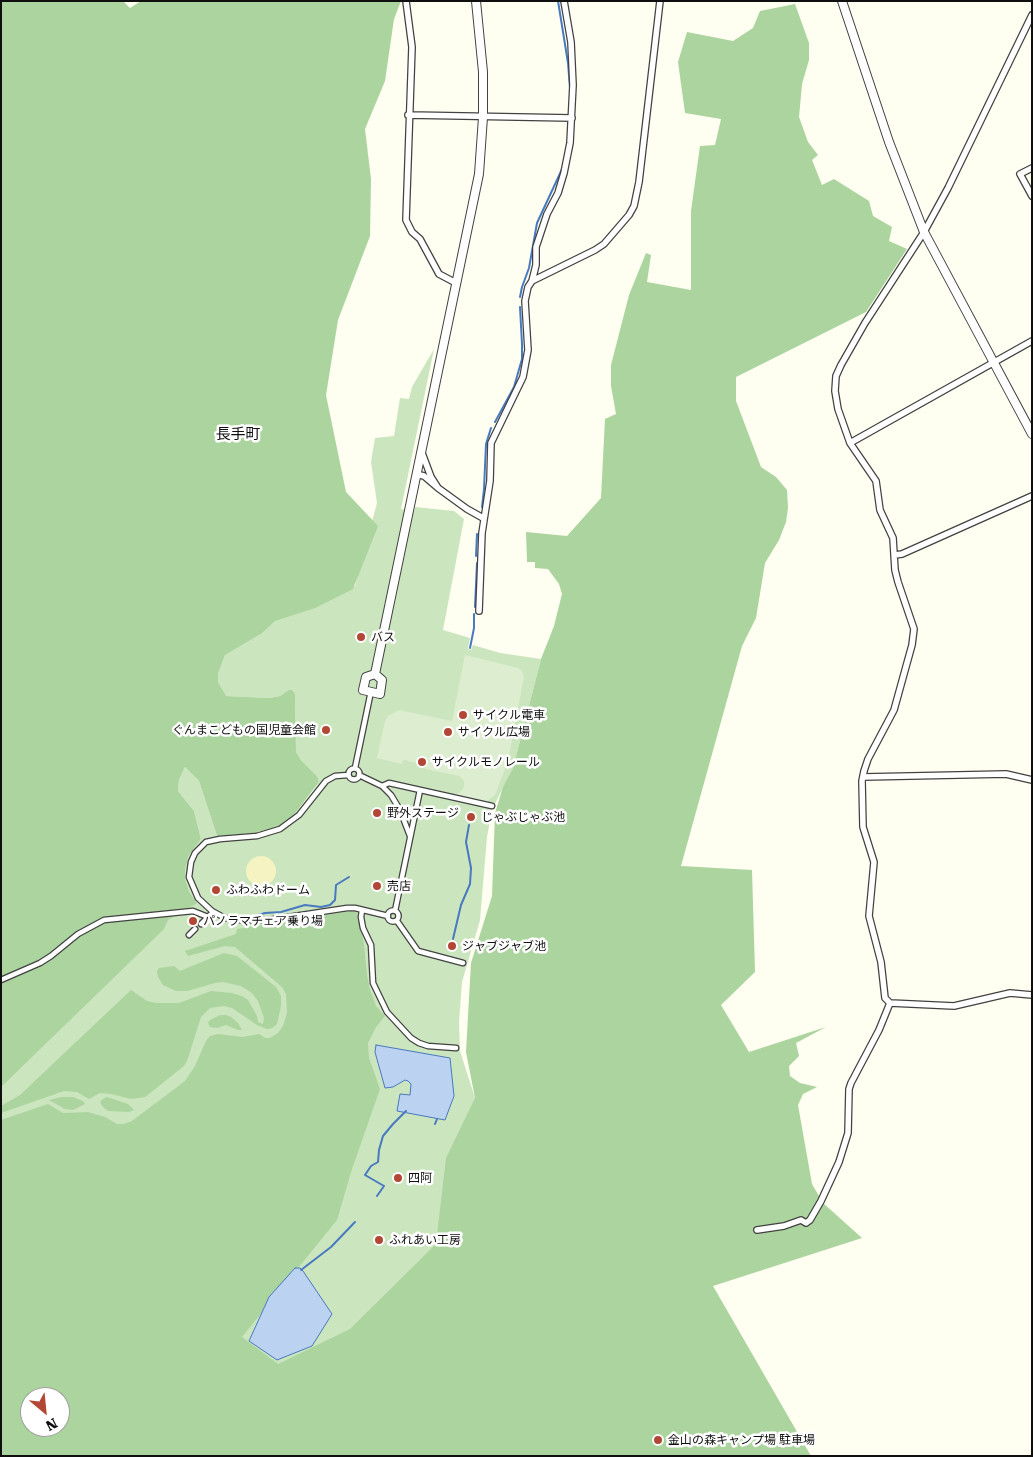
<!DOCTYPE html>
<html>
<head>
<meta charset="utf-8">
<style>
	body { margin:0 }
	#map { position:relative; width:1033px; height:1457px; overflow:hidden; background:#fefef1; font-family:"Roboto Serif",serif }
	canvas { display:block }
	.frame { position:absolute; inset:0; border:2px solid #0f0f0f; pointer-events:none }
	.north { position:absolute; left:20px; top:1387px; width:50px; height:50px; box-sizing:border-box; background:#fff; border:1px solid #9f9f9f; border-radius:50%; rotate:152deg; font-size:14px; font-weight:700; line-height:20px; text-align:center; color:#0f0f0f }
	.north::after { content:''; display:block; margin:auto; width:18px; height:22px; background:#b14734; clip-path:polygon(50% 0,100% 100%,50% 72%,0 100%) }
</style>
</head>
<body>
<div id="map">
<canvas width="1033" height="1457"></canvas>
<div class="frame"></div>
<div class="north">N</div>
</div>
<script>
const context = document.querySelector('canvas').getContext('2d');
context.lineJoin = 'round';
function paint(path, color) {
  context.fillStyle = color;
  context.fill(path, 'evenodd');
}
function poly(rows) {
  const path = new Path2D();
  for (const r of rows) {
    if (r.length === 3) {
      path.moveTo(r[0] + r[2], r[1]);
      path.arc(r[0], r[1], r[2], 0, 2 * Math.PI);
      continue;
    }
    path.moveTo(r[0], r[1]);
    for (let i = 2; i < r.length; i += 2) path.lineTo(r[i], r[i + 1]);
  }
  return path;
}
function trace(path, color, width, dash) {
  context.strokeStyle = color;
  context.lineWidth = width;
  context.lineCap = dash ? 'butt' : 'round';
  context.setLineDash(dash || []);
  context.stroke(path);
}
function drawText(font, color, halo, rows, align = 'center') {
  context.font = font + ' "Roboto Serif","Noto Sans JP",serif';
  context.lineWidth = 5;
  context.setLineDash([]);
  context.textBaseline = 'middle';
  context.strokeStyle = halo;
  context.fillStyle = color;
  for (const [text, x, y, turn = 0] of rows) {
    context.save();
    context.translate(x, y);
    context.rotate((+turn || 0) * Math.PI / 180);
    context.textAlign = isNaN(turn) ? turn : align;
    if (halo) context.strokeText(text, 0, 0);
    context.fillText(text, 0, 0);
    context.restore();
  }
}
paint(poly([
	[434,349,401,509,414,512,415,507,454,511,464,519,443,630,470,638,468,649,471,650,473,645,500,653,541,659,513,768,492,810,487,837,480,920,462,982,459,1022,460,1051,475,1098,445,1261,364,1342,266,1388,218,1352,325,916,280,923,287,985,295,1004,287,1031,199,1074,125,1130,1,1127,1,972,188,857,201,839,194,811,178,791,179,780,185,767,199,781,217,836,252,833,276,828,293,816,313,791,319,782,317,776,301,760,296,752,295,694,289,691,280,696,269,698,225,696,218,682,218,674,225,655,239,632,326,599,355,586,377,503,371,462,375,438,394,436,400,398,409,399,412,387]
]), '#cbe5be');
paint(poly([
	[1,1,123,1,130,8,141,1,401,1,394,19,385,81,365,129,371,179,370,236,338,320,326,395,346,492,378,526,353,589,315,608,275,621,262,633,225,655,218,674,218,682,226,696,269,698,280,696,289,690,292,690,295,694,296,752,301,760,317,776,319,782,293,816,276,828,252,833,217,836,199,781,185,767,179,780,178,791,194,811,201,839,188,857,185,870,185,879,189,892,197,903,168,920,164,929,1,1087],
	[795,4,809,43,809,60,802,84,799,117,808,142,818,155,812,160,822,185,834,179,869,201,873,216,892,227,889,241,907,249,866,312,736,377,736,401,761,467,776,477,787,490,788,508,786,522,779,540,765,563,756,618,742,646,681,866,752,870,755,972,721,1005,749,1052,826,1027,796,1043,799,1056,789,1066,790,1076,800,1083,817,1087,803,1094,798,1105,812,1184,823,1203,862,1238,713,1286,811,1456,1,1456,1,1120,48,1104,63,1113,88,1112,105,1117,117,1124,124,1124,132,1121,185,1081,195,1066,206,1041,210,1036,218,1034,242,1037,259,1034,265,1038,270,1038,278,1033,283,1026,287,1013,286,994,282,987,235,947,225,946,188,956,185,951,236,934,237,929,352,911,356,912,359,918,364,944,367,975,370,990,376,1006,385,1016,376,1027,368,1043,369,1058,380,1089,352,1169,337,1220,242,1337,278,1364,350,1329,436,1244,446,1158,475,1098,466,1052,471,963,492,896,495,813,503,787,513,768,541,659,554,626,562,594,559,584,548,569,535,568,535,562,527,562,526,532,567,536,601,498,605,419,616,414,611,386,611,365,629,295,646,253,651,255,647,282,691,290,691,211,700,146,715,145,721,119,685,113,678,62,687,32,733,41,753,28,760,11],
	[30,1397,60,1397,60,1427,30,1427],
	[224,953,237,956,276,987,281,996,281,1006,277,1024,272,1028,267,1029,257,1025,232,1008,224,1006,210,1008,201,1017,187,1061,184,1066,145,1097,131,1099,111,1094,100,1093,89,1099,77,1092,64,1091,1,1113,1,1106,20,1095,131,990,147,1001,156,1003,179,1003,211,991,232,993,242,996,248,1000,257,1016,258,1022,263,1024,264,1018,258,1001,252,993,241,986,223,982,215,983,187,991,176,991,163,985,158,977,157,971,159,968,174,966,180,971],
	[220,1015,226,1015,231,1017,238,1023,242,1030,238,1030,226,1025,217,1028,210,1027,208,1023,210,1020],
	[62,1097,73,1097,83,1101,85,1104,73,1110,65,1109,49,1100],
	[107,1097,128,1104,134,1110,129,1112,108,1111,102,1106,100,1102,103,1099]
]), '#acd49f');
paint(poly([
	[261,871,15]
]), '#f5f3c2');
paint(poly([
	[465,655,518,668,522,671,524,677,508,761,495,795,486,802,452,795,459,793,464,787,464,781,459,776,425,769,426,765,407,761,407,760,403,760,402,764,377,758,385,721,388,716,399,710,452,721]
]), '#ddedcf');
const water = poly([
	[376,1045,450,1058,454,1096,445,1120,397,1111,400,1094,410,1095,411,1084,408,1081,405,1080,393,1087,385,1088,375,1052,376,1045],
	[295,1268,300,1268,303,1271,332,1314,312,1346,277,1360,249,1341,269,1297,295,1268]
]);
paint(water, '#bbd2f0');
trace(water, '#4979c0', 1);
trace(poly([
	[558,1,568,63,570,88],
	[520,297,522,287,529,268,537,223,563,167],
	[495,422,514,387,522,359,522,344,520,307],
	[482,507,484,489,486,444,491,428],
	[476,556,477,534],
	[475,607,477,563],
	[470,648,474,628,474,614],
	[252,917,265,913,281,912,305,905,321,907,330,905,335,900,336,885,349,877],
	[453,939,461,905,470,884,471,868,466,842,469,825],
	[435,1124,437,1119],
	[377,1196,384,1186,365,1175,371,1166,378,1162,379,1150,383,1136,393,1124,406,1111],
	[301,1270,331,1247,355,1222]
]), '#4979c0', 2);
const pedestrian = poly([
	[355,768,370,696],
	[354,774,5.5],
	[348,775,335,776,326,781,299,815,280,829,257,836,220,839,206,842,195,853,191,862,189,877,198,898,212,911,225,918,237,920,268,920,347,908,355,908,388,916],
	[359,775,382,786,391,795,400,810,410,836],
	[382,786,389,783,492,806],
	[362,910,361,917,363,928,371,945,373,983,387,1012,411,1038,419,1043,428,1046,456,1048],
	[393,916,5.5],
	[395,911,420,790],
	[397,921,418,951,463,963],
	[201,924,210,915],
	[189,935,195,929],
	[1,980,40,963,51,956,78,934,104,920,193,911,208,917]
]);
const minor = poly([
	[406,1,412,47,406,220,412,232,420,239,439,274,456,283],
	[1032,15,948,188,924,232,865,323,841,365,836,376,835,391,838,409,850,443,876,481,880,510,893,538,895,570,898,582,914,629,912,645,894,710,868,759,864,771,862,781,863,827,874,862,869,916,881,962,885,998,890,1003,954,1006,1010,993,1032,995],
	[408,115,572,118],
	[1032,168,1020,174,1032,196],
	[532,281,536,265,536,247,547,214,558,193,564,173,570,143,573,85,571,42,564,1],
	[850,443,1032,341],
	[416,474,424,476,438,488,431,477,422,453],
	[438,488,467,509,483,518],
	[895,555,902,554,1032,496],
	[479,611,482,533,490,481,491,443,523,377,528,350,525,301,528,287,532,281,595,250,604,244,629,215,634,206,639,182,660,1],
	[863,777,1006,774,1032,780],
	[757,1230,784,1226,801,1220,806,1223,810,1220,821,1201,839,1162,848,1133,849,1089,851,1083,879,1030,890,1003]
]);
const tertiary = poly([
	[842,1,889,142,924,232,1032,434],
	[375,674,479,174,483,117,483,72,476,1],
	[375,674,382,680,380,694,363,690,366,677,375,674]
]);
trace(pedestrian, '#424242', 7);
trace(minor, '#424242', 8);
trace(tertiary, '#424242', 10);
trace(pedestrian, '#fff', 4.5);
trace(minor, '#fff', 5.5);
trace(tertiary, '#fff', 8);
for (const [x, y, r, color] of [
	[361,637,5,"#b14734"],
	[463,715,5,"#b14734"],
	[326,730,5,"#b14734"],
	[448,732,5,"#b14734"],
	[422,762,5,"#b14734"],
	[377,813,5,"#b14734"],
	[471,817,5,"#b14734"],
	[377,886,5,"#b14734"],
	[216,890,5,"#b14734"],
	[193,921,5,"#b14734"],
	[452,946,5,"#b14734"],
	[398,1178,5,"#b14734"],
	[379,1240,5,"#b14734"],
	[658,1440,5,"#b14734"]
]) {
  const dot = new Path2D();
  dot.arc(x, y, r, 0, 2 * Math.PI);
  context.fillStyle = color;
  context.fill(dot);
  trace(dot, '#fff', 2);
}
drawText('12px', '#0f0f0f', '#fff', [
	["バス",371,637],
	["サイクル電車",473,715],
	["ぐんまこどもの国児童会館",316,730,"right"],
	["サイクル広場",458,732],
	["サイクルモノレール",432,762],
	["野外ステージ",387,813],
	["じゃぶじゃぶ池",481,817],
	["売店",387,886],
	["ふわふわドーム",226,890],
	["パノラマチェア乗り場",203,921],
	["ジャブジャブ池",462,946],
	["四阿",408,1178],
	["ふれあい工房",389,1240],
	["金山の森キャンプ場 駐車場",668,1440]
], 'left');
drawText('15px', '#0f0f0f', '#fff', [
	["長手町",238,435]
]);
</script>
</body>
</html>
